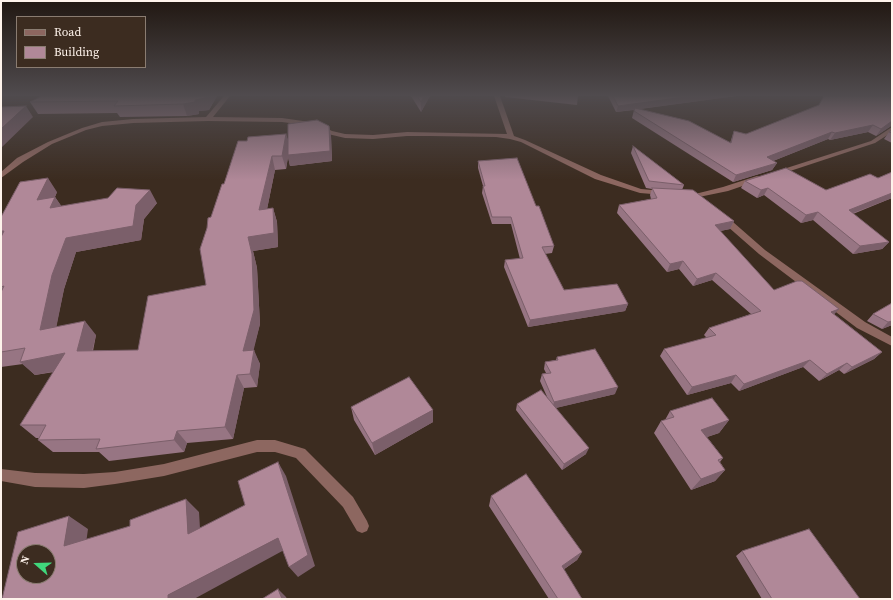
<!DOCTYPE html>
<html>
<head>
<meta charset="utf-8">
<style>
	body { margin:0 }
	#map { position:relative; width:893px; height:600px; overflow:hidden; background:#3c2c20; font-family:"Source Serif 4",serif }
	canvas { display:block }
	.frame { position:absolute; inset:0; border:2px solid #fef3eb; pointer-events:none }
	.legend { position:absolute; left:16px; top:16px; width:130px; height:52px; box-sizing:border-box; background:#3c2c20; border:1px solid #8a7c71; margin:0; padding:5px 7px; list-style:none; font-size:12px; color:#fef3eb }
	.legend li { display:flex; align-items:center; gap:8px; height:20px }
	.legend b { width:20px; border:1px solid #8a7c71 }
	.north { position:absolute; left:16px; top:544px; width:40px; height:40px; box-sizing:border-box; background:#3c2c20; border:1px solid #8a7c71; border-radius:50%; rotate:290deg; font-size:11px; font-weight:700; line-height:16px; text-align:center; color:#fef3eb }
	.north::after { content:''; display:block; margin:auto; width:14px; height:18px; background:#40d77c; clip-path:polygon(50% 0,100% 100%,50% 72%,0 100%) }
</style>
</head>
<body>
<div id="map">
<canvas width="893" height="600"></canvas>
<div class="frame"></div>
<ul class="legend">
<li><b style="height:5px;background:#8d6760"></b>Road</li>
<li><b style="height:11px;background:#b08898"></b>Building</li>
</ul>
<div class="north">N</div>
</div>
<script>
const context = document.querySelector('canvas').getContext('2d');
context.lineJoin = 'round';
function poly(rows) {
  const path = new Path2D();
  for (const r of rows) {
    path.moveTo(r[0], r[1]);
    for (let i = 2; i < r.length; i += 2) path.lineTo(r[i], r[i + 1]);
  }
  return path;
}
function paint(path, color) {
  context.fillStyle = color;
  context.fill(path, 'evenodd');
}
function trace(path, color, width, dash) {
  context.strokeStyle = color;
  context.lineWidth = width;
  context.lineCap = dash ? 'butt' : 'round';
  context.setLineDash(dash || []);
  context.stroke(path);
}
paint(poly([
	[224,96,230,96,213,117,282,118,317,123,332,131,345,134,373,135,407,132,507,134,494,96,500,96,514,136,525,140,601,175,641,189,664,191,668,193,664,195,640,193,595,179,521,142,510,139,496,137,430,136,407,136,373,139,345,138,328,134,313,126,282,122,208,121,133,123,102,126,86,130,52,144,23,162,1,178,1,172,17,158,48,142,82,128,102,122,133,119,206,117,224,96],
	[892,127,892,132,875,143,778,175,772,175,771,173,871,141,892,127],
	[757,176,761,178,760,180,728,191,699,197,686,197,682,195,686,193,699,193,723,187,757,176],
	[722,214,725,215,765,250,865,322,892,337,892,346,857,328,759,254,719,219,718,217,719,215,722,214],
	[257,440,275,440,305,449,353,497,367,521,369,526,367,531,362,533,357,531,343,507,296,458,275,452,257,452,164,476,115,484,84,488,35,487,1,481,1,469,35,473,84,474,115,472,164,464,257,440]
]), '#8d6760');
paint(poly([
	[217,96,209,110,199,111,199,114,187,116,120,117,117,113,38,114,30,102],
	[411,96,430,96,421,112],
	[505,96,578,96,577,105,505,97],
	[608,96,736,96,640,109,730,143,734,131,746,134,892,96,892,126,891,126,876,136,868,132,830,140,828,139,773,161,777,163,772,170,733,182,632,118,634,110,616,112],
	[329,126,331,136,332,161,290,166,288,157,286,169,275,170,267,209,273,208,277,222,278,247,253,251,257,268,260,324,253,350,260,364,257,387,244,388,233,439,187,443,184,452,109,461,99,452,53,452,38,440,39,438,36,438,20,425,54,372,35,375,23,364,1,367,1,217,57,192,55,197,61,206,157,203,144,219,141,240,76,252,64,289,56,327,96,335,93,351,138,350,206,285,211,217,224,184,247,141,286,134,288,140],
	[892,130,892,143,884,139,889,132],
	[633,146,684,185,682,190,734,221,730,229,720,231,774,290,834,314,882,352,874,359,844,374,839,370,819,381,803,367,739,391,731,383,687,395,660,356,664,349,707,338,704,335,709,328,751,314,712,280,693,286,679,269,667,272,617,213,619,205,651,199,650,195,652,189,646,188,631,153],
	[478,161,536,206,554,246,552,253,545,254,564,290,628,304,625,311,528,327,504,267,505,260,520,259,511,224,492,224,482,193,483,186,478,168],
	[892,172,892,198,853,214,889,242,882,249,853,254,813,220,801,223,764,195,757,198,741,188,745,181,826,190,878,178],
	[892,303,892,325,882,329,867,321,873,314],
	[557,357,615,394,555,408,586,454,562,470,516,410,517,404,548,399,540,381,542,374,546,373,544,369,545,362,556,360],
	[351,407,433,422,375,455,354,420],
	[670,411,729,420,719,433,707,437,723,458,720,462,725,470,715,481,691,490,654,433,661,421,665,420],
	[491,496,582,552,577,560,563,570,582,599,549,599,489,506],
	[742,551,860,599,762,599,736,556]
]), '#977583');
paint(poly([
	[206,96,217,96,209,110,199,111,199,114,187,116,183,104],
	[424,96,430,96,421,112,421,102],
	[692,96,736,96,616,112,618,106],
	[26,106,33,117,1,148,1,129],
	[892,121,892,125,891,126,876,136,881,129],
	[873,125,868,132,830,140,835,133],
	[329,126,331,136,332,161,290,166,288,157,286,169,282,156,286,134,290,148],
	[832,132,828,139,763,165,767,157],
	[272,156,275,170,264,224,259,210],
	[777,163,772,170,733,182,736,175],
	[48,178,57,192,47,214,37,200],
	[768,188,764,195,757,198,761,190],
	[150,190,157,203,144,219,141,240,76,252,64,289,53,344,40,330,52,275,66,238,136,205],
	[892,193,892,198,843,217,849,210],
	[55,197,65,211,50,208],
	[273,208,277,222,278,247,253,251,257,268,260,324,250,365,243,351,248,237],
	[818,212,813,220,801,223,806,215],
	[734,221,730,229,711,233,715,225],
	[1,231,4,231,1,243],
	[889,242,882,249,853,254,860,246],
	[683,261,679,269,667,272,670,264],
	[716,273,712,280,693,286,697,279],
	[628,304,625,311,528,327,530,320],
	[839,309,832,317,831,312],
	[85,321,96,335,89,364,77,351],
	[892,321,892,325,882,329,888,322],
	[254,350,260,364,257,387,250,374],
	[882,352,874,359,844,374,852,367],
	[65,353,78,367,35,375,20,362],
	[810,360,803,367,739,391,744,384],
	[847,363,839,370,819,381,827,374],
	[237,375,244,388,233,439,225,427],
	[736,375,731,383,687,395,692,387],
	[618,387,615,394,552,409,554,402],
	[433,410,433,422,375,455,372,443],
	[729,420,719,433,692,442,701,430],
	[177,431,187,443,184,452,174,440],
	[589,448,586,454,562,470,564,464],
	[278,462,286,476,315,566,298,577,289,567],
	[725,470,715,481,691,490,701,479],
	[186,499,199,512,201,545,188,534],
	[69,516,88,529,84,558,64,546],
	[278,538,286,549,194,599,168,599,168,595],
	[582,552,577,560,557,574,562,566],
	[278,589,286,597,287,599,282,599]
]), '#7b5f6a');
const building = poly([
	[42,96,206,96,205,98,195,100,195,102,183,104,114,106,118,101,30,102,42,96],
	[417,96,424,96,421,102,417,96],
	[613,96,692,96,618,106,613,96],
	[824,96,892,96,892,121,881,129,873,125,835,133,832,132,767,157,777,163,736,175,634,111,635,108,689,121,731,143,734,131,746,134,819,105,824,96],
	[26,106,1,129,1,107,26,106],
	[317,120,329,126,330,151,288,155,288,124,317,120],
	[892,130,892,133,889,132,892,130],
	[286,134,282,156,272,156,259,210,273,208,274,233,248,237,252,254,254,310,243,351,254,350,250,374,237,375,225,427,177,431,174,440,96,449,100,439,38,440,46,425,20,425,65,353,20,362,25,348,1,352,1,292,4,286,1,287,1,237,4,231,1,231,1,217,20,182,48,178,37,200,55,197,50,208,108,198,117,188,150,190,136,205,133,226,66,238,52,275,40,330,85,321,77,351,138,350,148,296,206,285,200,249,207,228,208,218,211,217,222,184,224,184,238,141,247,141,248,137,286,134],
	[633,146,684,185,649,181,633,146],
	[517,158,536,206,539,206,554,246,542,247,564,290,617,284,628,304,530,320,505,260,523,258,511,217,492,217,483,186,485,186,478,161,517,158],
	[786,168,826,190,870,174,878,178,892,172,892,193,849,210,889,242,860,246,818,212,806,215,768,188,761,190,745,181,786,168],
	[652,188,693,190,734,221,715,225,774,290,797,281,802,281,839,309,831,312,882,352,852,367,847,363,827,374,810,360,744,384,736,375,692,387,664,349,716,335,709,328,761,311,716,273,697,279,683,261,670,264,619,205,657,198,652,188],
	[892,303,892,321,888,322,873,314,892,303],
	[595,349,618,387,554,402,542,374,551,373,545,362,558,360,557,357,595,349],
	[409,377,433,410,372,443,351,407,409,377],
	[541,390,589,448,564,464,517,404,541,390],
	[712,398,729,420,701,430,723,458,718,460,725,470,701,479,661,421,674,417,670,411,712,398],
	[278,462,308,555,289,567,278,538,168,595,168,599,2,599,18,532,69,516,64,546,130,526,130,520,186,499,188,534,245,505,238,481,278,462],
	[24,552,48,552,48,576,24,576,24,552],
	[526,474,582,552,562,566,582,599,558,599,491,496,526,474],
	[809,529,860,599,772,599,742,551,809,529],
	[278,589,282,599,262,599,278,589]
]);
paint(building, '#b08898');
trace(building, '#7b5f6a', 1);
const sky = context.createLinearGradient(0, 0, 0, 180);
sky.addColorStop(0, '#211812');
sky.addColorStop(0.53, '#504b4e');
sky.addColorStop(1, '#504b4e00');
context.fillStyle = sky;
context.fillRect(0, 0, 893, 180);
</script>
</body>
</html>
